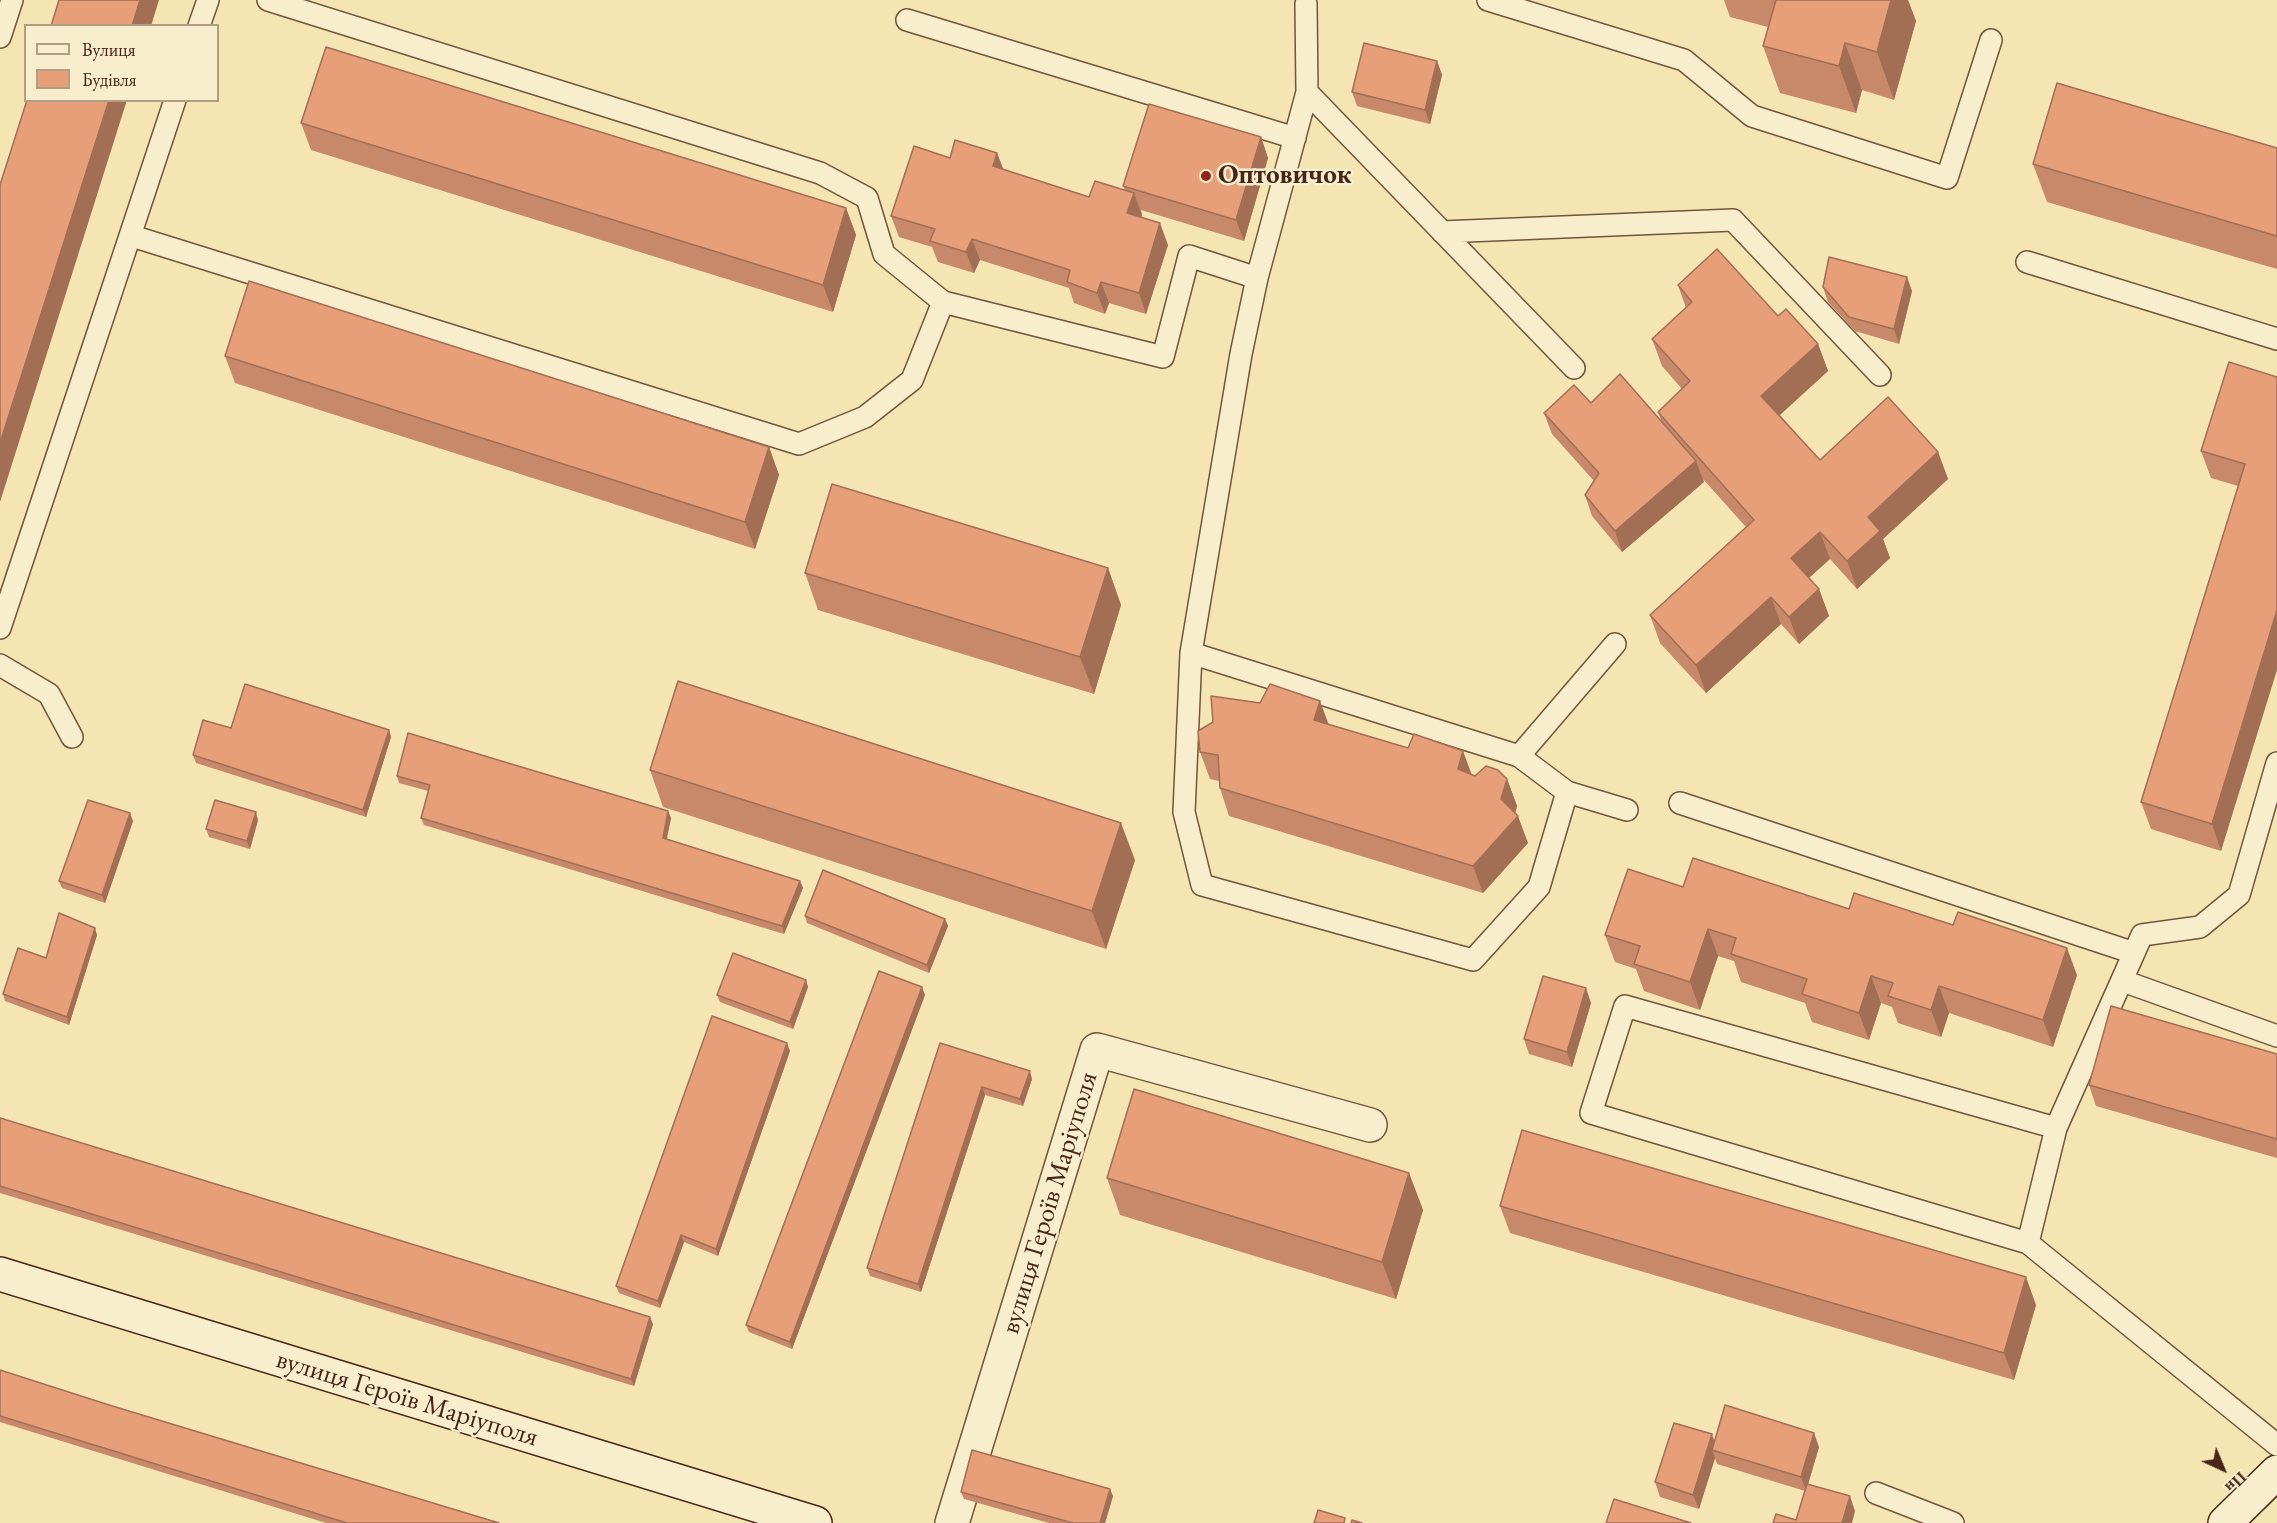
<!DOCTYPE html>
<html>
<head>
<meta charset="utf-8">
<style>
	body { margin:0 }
	#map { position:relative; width:2277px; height:1523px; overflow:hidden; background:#f4e5b3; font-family:"EB Garamond",serif }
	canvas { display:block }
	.legend { position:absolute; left:24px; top:24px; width:195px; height:78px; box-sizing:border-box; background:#f8eece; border:2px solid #b19e85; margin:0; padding:8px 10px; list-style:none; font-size:18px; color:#472517 }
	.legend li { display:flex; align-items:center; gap:12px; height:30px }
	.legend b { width:30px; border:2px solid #b19e85 }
	.north { position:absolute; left:2193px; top:1439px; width:60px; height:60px; -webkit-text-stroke:4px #f8eece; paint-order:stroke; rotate:136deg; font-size:16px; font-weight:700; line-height:24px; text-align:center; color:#472517 }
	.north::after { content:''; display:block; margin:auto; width:21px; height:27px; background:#472517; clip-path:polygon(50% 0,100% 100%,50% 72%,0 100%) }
</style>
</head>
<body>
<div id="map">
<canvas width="2277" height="1523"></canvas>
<ul class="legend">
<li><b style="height:8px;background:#f8eece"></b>Вулиця</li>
<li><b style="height:16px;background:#e79f7a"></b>Будівля</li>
</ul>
<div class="north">Пн</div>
</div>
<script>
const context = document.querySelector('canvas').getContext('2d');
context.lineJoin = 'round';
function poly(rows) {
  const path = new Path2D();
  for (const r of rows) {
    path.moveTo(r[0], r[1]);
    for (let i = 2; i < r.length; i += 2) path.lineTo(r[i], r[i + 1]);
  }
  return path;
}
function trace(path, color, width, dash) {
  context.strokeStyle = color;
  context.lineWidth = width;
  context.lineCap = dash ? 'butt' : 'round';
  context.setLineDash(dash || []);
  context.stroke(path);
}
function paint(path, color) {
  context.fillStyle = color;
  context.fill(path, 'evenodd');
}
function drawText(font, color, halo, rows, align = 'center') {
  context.font = font + ' "EB Garamond",serif';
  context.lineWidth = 5;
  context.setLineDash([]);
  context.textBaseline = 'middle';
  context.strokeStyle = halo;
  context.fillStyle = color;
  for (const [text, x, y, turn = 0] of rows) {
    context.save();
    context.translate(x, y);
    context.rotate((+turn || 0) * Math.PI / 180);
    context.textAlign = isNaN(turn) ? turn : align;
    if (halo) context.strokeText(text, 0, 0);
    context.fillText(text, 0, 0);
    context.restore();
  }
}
const lane = poly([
	[268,0,820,173,867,198,884,254,943,302,1163,357,1189,256,1257,278],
	[1488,0,1684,60,1752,116,1947,178,1991,40],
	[907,20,1295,138],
	[199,26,208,0],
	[0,37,12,0],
	[1307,92,1574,368],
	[1442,232,1733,220,1880,375],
	[132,236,799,444,865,417,912,380,943,302],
	[2027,262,2277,339],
	[0,628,175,100],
	[1191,653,1519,756,1567,792,1539,887,1473,960,1202,885,1184,812,1191,653,1241,354,1257,278,1307,92,1306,4],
	[0,665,49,694,72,737],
	[1519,756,1615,644],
	[2277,763,2239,895,2200,927,2142,935,2056,1128,2028,1243,2277,1445],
	[1567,792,1627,810],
	[1680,803,2134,953],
	[2123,981,2277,1036],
	[2028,1243,1591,1113,1625,1006,2056,1128],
	[1876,1493,1953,1523]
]);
const street = poly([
	[952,1523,1097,1050,1370,1125]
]);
const secondary = poly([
	[0,1274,815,1523],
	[2225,1523,2277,1472]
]);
trace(lane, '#72553e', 24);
trace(street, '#72553e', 36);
trace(secondary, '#472517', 36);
trace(lane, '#f8eece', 21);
trace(street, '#f8eece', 33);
trace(secondary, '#f8eece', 33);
paint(poly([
	[1724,0,1908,0,1916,21,1894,100,1862,90,1856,113,1780,93,1763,46,1768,27,1730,17],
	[1437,61,1442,75,1430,124,1357,106,1352,92],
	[301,123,846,208,856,235,833,312,311,150],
	[1261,137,1268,158,1244,241,1141,210,1142,215,1141,218,1168,245,1146,314,1109,303,1105,314,1074,303,1069,288,980,260,974,273,938,262,932,247,899,237,891,216,950,158,997,153,1003,169,1089,197,1125,190,1123,186],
	[2277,148,2277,269,2047,202,2033,164],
	[1678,285,1778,316,1818,344,1828,371,1780,415,1820,460,1938,452,1948,479,1883,539,1890,558,1857,589,1830,559,1809,578,1819,589,1829,616,1799,644,1781,624,1706,693,1660,643,1650,615,1746,527,1703,479,1704,482,1622,552,1592,516,1585,495,1594,481,1552,434,1544,413,1591,403,1661,420,1658,412,1682,389,1662,366,1652,339,1686,308],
	[1823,287,1912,291,1899,344,1855,331,1828,302],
	[225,356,769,447,779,475,755,549,235,383],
	[2277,377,2221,851,2151,829,2141,802,2238,486,2211,478,2201,451],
	[1108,568,1121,605,1094,694,818,610,805,573],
	[1260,703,1328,724,1475,776,1507,779,1517,806,1515,813,1528,843,1483,893,1229,816,1220,788,1219,781,1210,779,1200,752],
	[231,728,389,730,391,737,366,817,196,763,193,755],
	[650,770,1135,860,1106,949,663,807],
	[397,776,668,811,671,818,667,839,800,881,803,888,784,934,424,825,421,818,428,791,399,783],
	[258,820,250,849,209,837,206,829],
	[133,821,105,903,62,888,59,881],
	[1683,887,1849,909,2077,975,2053,1047,1949,1013,1941,1037,1898,1023,1892,1007,1881,1003,1869,1040,1812,1022,1805,1003,1741,982,1734,961,1718,956,1700,1010,1644,991,1636,969,1615,962,1605,935],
	[805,916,945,919,948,926,929,973,807,923],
	[97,935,69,1025,5,1001,3,994,46,958],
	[806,980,808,987,793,1029,720,1002,717,995],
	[925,995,792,1349,749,1332,746,1325],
	[1591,1003,1572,1067,1529,1054,1524,1039],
	[940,1043,1032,1079,1023,1106,985,1095,921,1292,870,1276,867,1268],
	[790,1051,718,1256,684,1242,660,1308,619,1293,616,1286],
	[2277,1054,2277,1158,2096,1106,2089,1085],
	[0,1118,653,1324,634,1386,0,1193],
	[1409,1173,1423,1210,1396,1299,1120,1215,1107,1178],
	[1500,1206,2036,1305,2014,1380,1510,1233],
	[0,1370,109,1405,499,1523,326,1523,0,1422],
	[1714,1441,1819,1447,1808,1484,1855,1511,1796,1520,1805,1491,1717,1464,1715,1458,1699,1509,1660,1497,1655,1482],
	[961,1492,1113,1496,1105,1523,1049,1523,964,1499]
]), '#c78969');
paint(poly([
	[140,0,159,0,151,26,132,26],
	[1888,0,1908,0,1916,21,1894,100,1877,52],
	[1845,43,1862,90,1856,113,1839,66],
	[1437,61,1442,75,1430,124,1425,110],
	[109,100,127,100,0,502,0,443],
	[1261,137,1268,158,1244,241,1236,220],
	[997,153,1005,174,993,166],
	[1134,193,1142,215,1135,235,1127,213],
	[846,208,856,235,833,312,823,285],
	[1160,223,1168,245,1146,314,1139,293],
	[972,239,980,260,974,273,966,252],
	[1907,277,1912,291,1899,344,1894,329],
	[1101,282,1109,303,1105,314,1097,293],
	[1818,344,1828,371,1771,423,1761,396],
	[769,447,779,475,755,549,745,522],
	[1938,452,1948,479,1883,539,1890,558,1857,589,1847,561,1868,517],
	[1696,461,1704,482,1622,552,1615,531],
	[1820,532,1830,559,1801,585,1791,558],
	[1108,568,1121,605,1094,694,1080,657],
	[1819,589,1829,616,1799,644,1789,617],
	[1771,597,1781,624,1706,693,1696,665],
	[2277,610,2277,670,2221,851,2212,824],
	[1320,701,1330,728,1314,720],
	[389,730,391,737,366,817,363,810],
	[1463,751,1473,778,1458,769],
	[1507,779,1517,806,1513,822,1518,816,1528,843,1483,893,1473,866,1501,799],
	[668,811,671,818,665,845,663,838],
	[256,812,258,820,250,849,247,841],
	[130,813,133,821,105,903,102,895],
	[1121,823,1135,860,1106,949,1092,911],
	[800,881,803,888,784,934,782,926],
	[945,919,948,926,929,973,927,965],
	[95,928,97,935,69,1025,67,1017],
	[1708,929,1718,956,1700,1010,1690,982],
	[2067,948,2077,975,2053,1047,2043,1020],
	[1871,976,1881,1003,1869,1040,1859,1013],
	[806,980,808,987,793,1029,790,1022],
	[1939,986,1949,1013,1941,1037,1931,1010],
	[922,987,925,995,792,1349,790,1342],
	[1586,988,1591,1003,1572,1067,1567,1052],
	[787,1043,790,1051,718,1256,716,1249],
	[1030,1071,1032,1079,1023,1106,1020,1099],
	[982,1087,985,1095,921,1292,918,1284],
	[1409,1173,1423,1210,1396,1299,1382,1262],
	[681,1235,684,1242,660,1308,658,1301],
	[2026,1277,2036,1305,2014,1380,2004,1353],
	[650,1317,653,1324,634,1386,631,1379],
	[1814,1433,1819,1447,1806,1491,1801,1477],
	[1712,1434,1717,1449,1712,1450,1715,1458,1699,1509,1693,1495],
	[1110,1489,1113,1496,1105,1523,1100,1523],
	[1850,1496,1855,1511,1852,1523,1842,1523]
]), '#a26f55');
const building = poly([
	[59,0,140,0,132,26,51,26,59,0],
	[1776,0,1891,0,1877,52,1845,43,1839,66,1763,46,1776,0],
	[1364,43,1437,61,1425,110,1352,92,1364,43],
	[326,47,846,208,823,285,301,123,326,47],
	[2057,83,2277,148,2277,236,2033,164,2057,83],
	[27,100,109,100,0,443,0,185,27,100],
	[1149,104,1261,137,1236,220,1123,186,1149,104],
	[955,140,997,153,993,166,1089,197,1095,181,1134,193,1127,213,1160,223,1139,293,1101,282,1097,293,1067,282,1070,270,972,239,966,252,930,241,935,229,891,216,914,146,950,158,955,140],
	[1717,249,1778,316,1786,309,1818,344,1761,396,1820,460,1888,397,1938,452,1868,517,1880,531,1847,561,1820,532,1791,558,1819,589,1789,617,1771,597,1696,665,1650,615,1754,520,1658,412,1690,381,1652,339,1692,302,1678,285,1717,249],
	[1829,257,1907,277,1894,329,1849,317,1823,287,1829,257],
	[249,281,769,447,745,522,225,356,249,281],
	[2229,362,2277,377,2277,610,2212,824,2141,802,2245,464,2201,451,2229,362],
	[1620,374,1696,461,1615,531,1585,495,1599,473,1544,413,1574,385,1591,403,1620,374],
	[832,484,1108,568,1080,657,805,573,832,484],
	[678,681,1121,823,1092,911,650,770,678,681],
	[245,684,389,730,363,810,193,755,203,720,231,728,245,684],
	[1270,684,1320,701,1314,720,1408,748,1414,734,1463,751,1458,769,1475,776,1486,766,1498,770,1507,779,1501,799,1518,816,1473,866,1220,788,1218,755,1200,752,1198,731,1213,722,1211,696,1260,703,1270,684],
	[408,733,668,811,663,838,800,881,782,926,421,818,430,785,397,776,408,733],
	[88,800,130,813,102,895,59,881,88,800],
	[215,800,256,812,247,841,206,829,215,800],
	[1693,858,1849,909,1854,893,1953,925,1958,912,2067,948,2043,1020,1939,986,1931,1010,1888,996,1893,983,1871,976,1859,1013,1802,994,1807,979,1731,954,1736,938,1708,929,1690,982,1634,964,1640,946,1605,935,1628,869,1683,887,1693,858],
	[823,870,945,919,927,965,805,916,823,870],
	[59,913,95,928,67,1017,3,994,18,948,46,958,59,913],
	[733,953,806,980,790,1022,717,995,733,953],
	[879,971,922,987,790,1342,746,1325,879,971],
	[1543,976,1586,988,1567,1052,1524,1039,1543,976],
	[2111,1006,2277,1054,2277,1139,2089,1085,2111,1006],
	[712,1016,787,1043,716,1249,681,1235,658,1301,616,1286,712,1016],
	[940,1043,1030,1071,1020,1099,982,1087,918,1284,867,1268,940,1043],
	[1134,1089,1409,1173,1382,1262,1107,1178,1134,1089],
	[0,1118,650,1317,631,1379,0,1186,0,1118],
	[1522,1130,2026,1277,2004,1353,1500,1206,1522,1130],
	[0,1370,109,1405,499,1523,347,1523,0,1416,0,1370],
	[1725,1405,1814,1433,1801,1477,1712,1450,1725,1405],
	[1674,1423,1712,1434,1693,1495,1655,1482,1674,1423],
	[972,1450,1110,1489,1100,1523,1073,1523,961,1492,972,1450],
	[1807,1484,1850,1496,1842,1523,1773,1523,1776,1514,1796,1520,1807,1484],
	[1614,1499,1691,1523,1606,1523,1614,1499],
	[1318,1510,1345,1518,1344,1523,1314,1523,1318,1510],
	[1352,1520,1362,1523,1351,1523,1352,1520]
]);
paint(building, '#e79f7a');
trace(building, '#a26f55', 1.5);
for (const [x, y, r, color] of [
	[1206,176,6,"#8f2418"]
]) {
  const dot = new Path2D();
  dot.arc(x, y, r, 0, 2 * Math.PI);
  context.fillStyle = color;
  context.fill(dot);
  trace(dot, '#f8eece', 2);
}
drawText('bold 27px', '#472517', '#f8eece', [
	["Оптовичок",1218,176]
], 'left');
drawText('27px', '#472517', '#f8eece', [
	["вулиця Героїв Маріуполя",1050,1203,-73],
	["вулиця Героїв Маріуполя",407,1399,17]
]);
</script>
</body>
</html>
